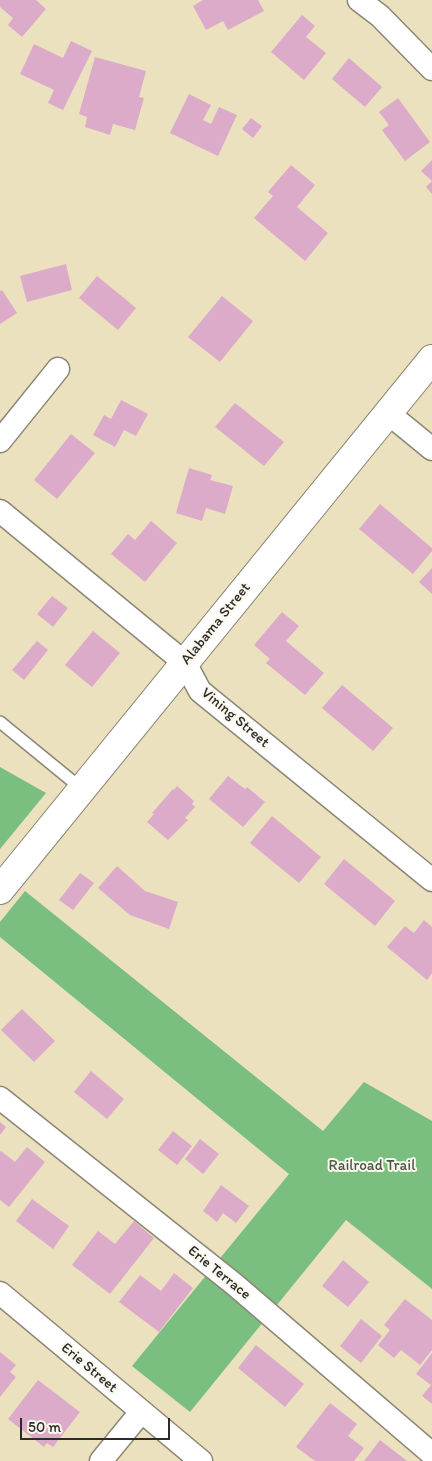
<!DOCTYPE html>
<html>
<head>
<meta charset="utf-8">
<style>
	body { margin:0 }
	#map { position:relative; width:432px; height:1461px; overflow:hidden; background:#ebe1bf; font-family:Itim,sans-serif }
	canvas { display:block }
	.scale { position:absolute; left:20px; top:1418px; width:150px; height:22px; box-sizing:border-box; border:2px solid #2b2b2b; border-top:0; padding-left:6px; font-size:15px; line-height:18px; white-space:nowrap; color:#2b2b2b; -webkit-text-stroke:4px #fbf7ec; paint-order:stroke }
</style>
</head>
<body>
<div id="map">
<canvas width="432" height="1461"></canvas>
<div class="scale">50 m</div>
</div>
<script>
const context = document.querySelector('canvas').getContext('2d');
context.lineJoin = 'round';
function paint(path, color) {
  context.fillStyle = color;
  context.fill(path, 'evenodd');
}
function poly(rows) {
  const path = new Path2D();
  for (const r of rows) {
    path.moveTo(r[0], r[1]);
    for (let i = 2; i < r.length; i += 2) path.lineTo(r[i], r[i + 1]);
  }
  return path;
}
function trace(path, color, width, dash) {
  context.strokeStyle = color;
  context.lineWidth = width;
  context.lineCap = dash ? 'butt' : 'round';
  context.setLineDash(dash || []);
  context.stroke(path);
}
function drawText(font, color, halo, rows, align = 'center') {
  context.font = font + ' Itim,sans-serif';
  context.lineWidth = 4;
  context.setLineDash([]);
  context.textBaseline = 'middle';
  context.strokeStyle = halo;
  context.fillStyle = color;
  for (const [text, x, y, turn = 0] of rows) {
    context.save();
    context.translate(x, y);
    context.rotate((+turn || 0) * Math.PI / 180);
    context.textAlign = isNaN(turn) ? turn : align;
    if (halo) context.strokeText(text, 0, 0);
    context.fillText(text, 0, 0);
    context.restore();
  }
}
paint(poly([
	[0,767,46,793,0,849],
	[25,891,323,1131,364,1082,432,1121,432,1289,346,1220,190,1412,132,1366,289,1174,0,937,0,922]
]), '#7abe80');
paint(poly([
	[0,0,36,0,46,9,22,37,8,25,13,18,0,7],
	[203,0,258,0,264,11,228,30,223,21,206,30,193,6],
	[302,15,315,26,306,37,326,53,304,80,271,52],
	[71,41,92,51,63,110,48,103,54,90,20,74,34,44,63,58],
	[95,57,146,71,139,97,144,98,135,130,113,124,110,135,85,127,87,117,79,114],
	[349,58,382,87,365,107,332,79],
	[189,94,211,105,203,120,211,124,219,107,237,115,218,156,170,133],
	[398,98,430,142,405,161,382,130,389,125,379,112],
	[251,118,262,126,253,138,242,129],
	[432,160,432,194,426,187,432,181,421,171],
	[291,165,315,185,297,207,328,233,305,261,254,218,273,196,268,192],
	[66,264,72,290,27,302,20,276],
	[97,276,136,308,118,330,79,298],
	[2,290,17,313,0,324,0,291],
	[222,296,253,321,220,362,188,337],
	[121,400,148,414,136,436,124,430,115,447,93,435,104,415,111,419],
	[235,403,284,442,264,466,215,427],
	[71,434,95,453,57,499,34,480],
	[189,468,212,475,210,480,233,486,225,514,206,508,202,521,176,513],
	[380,504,432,548,432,551,413,574,359,529],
	[151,521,177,543,145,582,111,554,128,534,135,540],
	[432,568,432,594,419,582],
	[52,596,68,608,53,627,37,614],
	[282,612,299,626,286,641,324,673,305,695,266,663,270,659,254,645],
	[93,631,120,653,92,687,65,665],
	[37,641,48,650,24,680,12,670],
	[342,685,393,728,373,751,322,708],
	[228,776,245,789,247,787,265,802,243,827,209,799],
	[177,786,194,801,192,804,195,807,185,818,188,820,168,840,147,822,154,814,152,813,173,789,174,790],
	[272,816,321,857,299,883,250,843],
	[344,859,395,901,375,926,324,884],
	[117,866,145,891,178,902,169,929,130,915,98,888],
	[80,873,94,883,73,910,59,900],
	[424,920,432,927,432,973,427,980,387,947,405,926,414,933],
	[22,1009,55,1041,34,1062,1,1030],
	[91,1071,124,1099,107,1119,74,1092],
	[0,1122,6,1127,0,1135],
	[173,1131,192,1146,177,1165,158,1150],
	[200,1139,219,1154,203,1174,185,1159],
	[27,1147,45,1162,9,1207,0,1200,0,1152,1,1151,15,1162],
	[221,1185,249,1206,236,1223,223,1213,217,1222,203,1211],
	[32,1199,69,1226,53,1249,16,1221],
	[134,1221,154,1238,110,1294,72,1265,98,1231,115,1244],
	[343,1260,369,1282,348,1307,322,1286],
	[174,1273,193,1288,159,1332,119,1302,140,1275,161,1291],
	[405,1299,432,1320,432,1350,420,1365,401,1350,394,1358,378,1345,390,1330,384,1325],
	[361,1319,382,1336,361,1363,340,1346],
	[256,1345,304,1384,285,1407,238,1368],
	[0,1352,16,1365,10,1372,16,1377,0,1397],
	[432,1353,432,1404,422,1396,431,1385,416,1374],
	[38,1380,80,1412,53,1447,47,1443,44,1447,8,1419],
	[330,1403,357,1424,348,1436,364,1448,354,1461,315,1461,296,1447],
	[380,1440,407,1461,364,1461]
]), '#dbabc9');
const lane = poly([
	[0,722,82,789]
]);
const street = poly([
	[359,0,380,16,432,69],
	[388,413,432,449],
	[0,441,58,369],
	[0,511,185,663,200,691,432,880],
	[0,1098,234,1284,432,1454],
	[0,1293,201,1461],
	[101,1461,141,1412]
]);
const secondary = poly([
	[0,890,432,359]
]);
trace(lane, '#8b8675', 14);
trace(street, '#8b8675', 25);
trace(secondary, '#8b8675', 30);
trace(lane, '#fff', 11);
trace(street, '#fff', 22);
trace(secondary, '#fff', 28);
drawText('15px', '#2b2b2b', '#fbf7ec', [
	["Alabama Street",216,624,-51],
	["Vining Street",235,718,40],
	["Erie Terrace",219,1273,39],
	["Erie Street",89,1368,40]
]);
drawText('15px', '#465846', '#fbf7ec', [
	["Railroad Trail",372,1166]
]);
</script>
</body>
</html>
